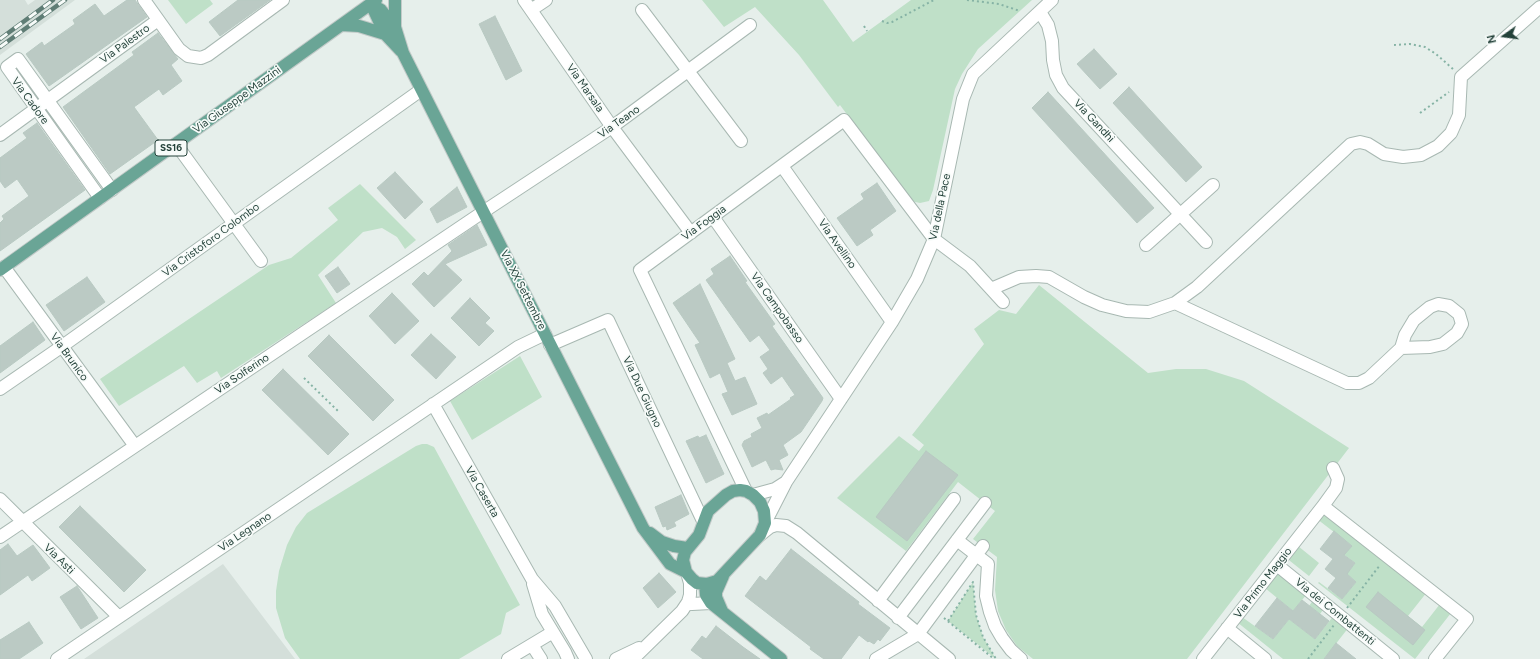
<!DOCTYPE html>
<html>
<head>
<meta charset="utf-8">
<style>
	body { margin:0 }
	#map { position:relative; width:1540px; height:659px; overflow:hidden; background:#e6efeb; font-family:Figtree,sans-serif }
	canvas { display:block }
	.north { position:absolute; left:1484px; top:16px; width:40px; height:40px; -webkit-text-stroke:3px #f7fbf9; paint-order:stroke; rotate:256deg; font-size:11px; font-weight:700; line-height:16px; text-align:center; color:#24423a }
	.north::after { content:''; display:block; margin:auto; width:14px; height:18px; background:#24423a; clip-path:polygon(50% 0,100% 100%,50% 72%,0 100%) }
</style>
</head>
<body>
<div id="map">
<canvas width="1540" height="659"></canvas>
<div class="north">N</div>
</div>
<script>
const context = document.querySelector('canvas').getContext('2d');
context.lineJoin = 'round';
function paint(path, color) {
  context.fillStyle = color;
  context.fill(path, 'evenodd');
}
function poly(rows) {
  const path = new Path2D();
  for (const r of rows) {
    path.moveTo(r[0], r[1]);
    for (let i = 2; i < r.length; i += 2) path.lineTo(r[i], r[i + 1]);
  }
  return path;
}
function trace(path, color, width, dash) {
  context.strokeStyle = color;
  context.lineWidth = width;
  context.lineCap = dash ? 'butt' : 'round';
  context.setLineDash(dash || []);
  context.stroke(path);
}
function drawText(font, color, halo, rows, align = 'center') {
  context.font = font + ' Figtree,sans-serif';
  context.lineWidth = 3.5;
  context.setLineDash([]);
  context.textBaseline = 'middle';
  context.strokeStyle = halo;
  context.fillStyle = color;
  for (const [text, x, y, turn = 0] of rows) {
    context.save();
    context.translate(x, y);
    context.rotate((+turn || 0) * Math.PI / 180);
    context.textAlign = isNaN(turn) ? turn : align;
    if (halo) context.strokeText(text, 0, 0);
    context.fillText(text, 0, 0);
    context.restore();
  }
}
paint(poly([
	[0,0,25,0,28,5,35,0,75,0,0,55],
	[223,564,295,659,84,659]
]), '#d4dfda');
paint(poly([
	[168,0,210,0,213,4,186,24],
	[702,0,823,0,853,42,911,0,1032,0,978,49,962,74,955,89,933,190,929,201,920,203,911,201,840,105,838,107,799,55,755,7,724,27],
	[360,184,416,240,405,249,397,237,382,228,363,232,318,275,336,303,221,378,217,371,197,383,184,366,119,406,100,379,269,265,291,258,338,220,328,208],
	[1039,285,1148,373,1176,369,1206,369,1244,381,1349,448,1187,659,1033,659,1017,646,1006,630,998,611,995,590,997,557,973,539,995,511,958,482,906,551,837,498,899,436,919,451,924,445,912,435,984,344,974,329,999,310,1016,314],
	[520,356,542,397,472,440,450,401],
	[422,444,427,444,434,447,520,605,506,613,501,634,459,659,300,659,285,638,276,608,276,591,279,571,287,545,296,527,307,513,416,446],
	[1326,513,1427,592,1408,616,1422,627,1440,604,1451,613,1415,659,1318,583,1319,582,1342,599,1356,582,1343,571,1349,571,1355,563,1342,553,1352,546,1317,519,1321,514],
	[1298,546,1319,563,1309,576,1290,561,1289,559],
	[1277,573,1307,594,1293,611,1265,588],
	[973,582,976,615,983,637,996,659,948,621],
	[1314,599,1325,607,1320,614,1309,606],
	[1335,614,1349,627,1324,659,1283,659,1237,622,1242,617,1273,639,1289,619,1315,639]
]), '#bfe0c8');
const building = poly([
	[127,0,135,0,147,17,49,86,26,54,42,42,44,46,75,24,73,20,95,4,104,16,127,0],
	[238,0,270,0,220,36,209,22,238,0],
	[495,16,522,71,506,80,479,24,495,16],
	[158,33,178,59,171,65,182,81,163,95,159,89,134,107,158,140,110,174,63,107,134,55,132,52,158,33],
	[1094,49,1117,74,1100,89,1077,64,1094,49],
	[1129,87,1202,167,1186,182,1113,103,1129,87],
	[1048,92,1154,208,1137,223,1032,108,1048,92],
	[37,123,85,190,0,251,0,223,4,219,2,216,29,196,17,179,5,188,0,181,0,158,27,138,23,133,37,123],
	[395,172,423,202,405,219,377,188,395,172],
	[877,183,896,211,870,230,873,235,857,246,837,218,864,199,861,194,877,183],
	[457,187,467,207,437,223,430,209,457,187],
	[477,225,487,245,445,264,462,280,434,307,412,284,424,272,428,276,452,251,448,245,477,225],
	[730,256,747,281,745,282,775,324,772,326,823,398,822,401,801,432,783,445,788,455,779,460,783,470,775,469,771,470,766,460,752,467,742,445,744,441,752,437,751,434,762,428,757,418,767,413,768,415,791,399,790,398,795,395,782,376,771,384,763,373,768,369,760,357,770,350,759,335,750,342,706,280,714,274,711,269,730,256],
	[338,267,350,284,337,293,325,276,338,267],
	[87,277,105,302,64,331,46,305,87,277],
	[700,284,735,359,727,363,735,381,745,377,757,404,732,415,722,394,728,392,720,373,710,378,695,345,700,343,673,303,700,284],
	[392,293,419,321,395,344,369,316,392,293],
	[470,298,490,318,485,323,494,331,479,346,451,318,470,298],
	[33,322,45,340,0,373,0,346,33,322],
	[431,334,456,357,436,379,411,355,431,334],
	[329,335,394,400,373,421,308,356,329,335],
	[283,369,349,434,328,455,262,390,283,369],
	[706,435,724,474,706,483,686,441,698,436,699,438,706,435],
	[926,451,958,475,907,541,876,517,926,451],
	[681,495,689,514,674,522,676,526,667,530,666,526,663,527,655,507,681,495],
	[80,506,146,570,124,592,59,527,80,506],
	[1334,531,1352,546,1344,555,1355,563,1347,574,1356,582,1342,599,1328,588,1336,578,1325,569,1333,559,1320,549,1334,531],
	[8,544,17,556,33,545,50,568,32,581,28,575,0,595,0,550,8,544],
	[791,549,859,602,858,604,890,628,880,641,878,639,874,644,869,641,868,642,859,635,841,659,824,659,810,649,811,647,745,596,760,576,766,581,791,549],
	[659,573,676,592,658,608,643,588,659,573],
	[77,586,98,618,81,629,60,597,77,586],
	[1378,592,1425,630,1413,645,1366,607,1378,592],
	[1277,598,1293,611,1302,600,1329,621,1315,639,1289,619,1273,639,1255,626,1277,598],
	[29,622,43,643,19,659,0,659,0,640,29,622],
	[716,626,743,647,760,659,703,659,691,650,702,636,706,639,716,626],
	[1336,643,1356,659,1324,659,1336,643]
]);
paint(building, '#bbcac4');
trace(building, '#b8c9c2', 1);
const minor = poly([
	[144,0,179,49,188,56,201,58,208,55,283,0],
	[524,0,612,127,691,233],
	[531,10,546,0],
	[642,10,741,141],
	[1040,12,1048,25,1052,41,1053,60,1056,75,1063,88,1206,242],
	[0,135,158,20],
	[176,144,261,261],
	[782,166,892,322],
	[100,198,7,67,18,59,112,190],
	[713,217,841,399],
	[1146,245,1213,185],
	[4,267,135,446],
	[991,289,1019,277,1036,276,1049,277,1084,297,1102,305,1126,311,1149,312,1175,303,1197,287,1351,144,1360,142,1368,144,1384,154,1403,157,1421,155,1438,146,1451,133,1459,115,1461,77,1540,7],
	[1175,303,1347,383,1359,383,1369,378,1401,348,1430,347,1443,344,1457,333,1462,324,1459,314,1449,306,1438,304,1430,307,1414,320,1405,335,1401,348],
	[550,345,608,320,703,521],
	[0,389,61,347,421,90],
	[433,404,532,579,555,606,586,659],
	[746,491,640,270,844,120,934,239,970,266,1003,302],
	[753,495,775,489,786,482],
	[0,499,119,617],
	[1323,506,1467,619,1435,659],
	[765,523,786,482,892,322,917,279,934,239,963,99,973,74,1052,0],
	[760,535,770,527,776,525,786,526,797,533,949,659],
	[0,537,483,212,612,127,750,25],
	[957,540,988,564,986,596,990,612,995,626,1002,638,1011,650,1021,659],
	[1277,565,1393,659],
	[533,584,542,614,565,652,568,659],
	[878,601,954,499],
	[692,604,711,603],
	[898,618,985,503],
	[1227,628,1265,659],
	[532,645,541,659],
	[57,659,518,347,545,334],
	[508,659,553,632],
	[616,659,639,648],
	[633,659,682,611,688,602,690,595,690,583,688,576],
	[876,659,918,634,983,546],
	[1203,659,1323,506,1336,488,1338,479,1333,468]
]);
const major = poly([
	[395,0,395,27,403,53,643,528,670,564,686,572],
	[371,4,381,10,395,27],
	[371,4,385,34],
	[341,25,359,26,385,34,401,51],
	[0,270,376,0],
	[740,490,746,491,753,495,760,502,764,511,765,523,760,535,717,581,707,584,697,583,692,579,686,572,683,560,685,552,699,535,708,511,726,495,733,491,740,490],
	[650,533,662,542,674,546,687,548],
	[705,584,706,595,711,603,781,659],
	[722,611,716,597,716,592,723,576]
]);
trace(minor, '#a8b8b2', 14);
trace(major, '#c2cac8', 14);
trace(poly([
	[967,0,999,4,1020,11],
	[882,21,887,23,892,22,934,0],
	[864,26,867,31],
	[1394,45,1410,44,1425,47,1436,54,1453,69],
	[1420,113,1449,92],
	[304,378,338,411],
	[1347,608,1380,565],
	[944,618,994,659],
	[948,621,973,582,976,615,983,637,996,659],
	[1308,659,1334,625]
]), '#86b3a5', 2, [2, 3]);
trace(minor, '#fff', 12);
trace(major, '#6aa596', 12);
const rail = poly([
	[0,39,53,0],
	[0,47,65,0]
]);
trace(rail, '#5f7d75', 4.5);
trace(rail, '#f7fbf9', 3, [9]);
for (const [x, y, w] of [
	[171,148,32]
]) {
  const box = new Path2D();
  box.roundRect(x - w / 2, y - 8, w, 16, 3);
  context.fillStyle = '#f7fbf9';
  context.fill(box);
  trace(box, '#24423a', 1);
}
drawText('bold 10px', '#24423a', null, [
	["SS16",171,148]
]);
drawText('11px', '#24423a', '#f7fbf9', [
	["Via Palestro",125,44,-36],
	["Via Marsala",585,88,55],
	["Via Giuseppe Mazzini",237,100,-36],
	["Via Cadore",30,101,54],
	["Via Gandhi",1094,121,47],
	["Via Teano",619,122,-35],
	["Via della Pace",940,207,-78],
	["Via Foggia",704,223,-36],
	["Via Cristoforo Colombo",211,240,-36],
	["Via Avellino",837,244,55],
	["Via XX Settembre",523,290,63],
	["Via Campobasso",777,308,55],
	["Via Brunico",69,357,54],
	["Via Solferino",242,374,-34],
	["Via Due Giugno",642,392,65],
	["Via Caserta",482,492,60],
	["Via Legnano",245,532,-34],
	["Via Asti",59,559,44],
	["Via Primo Maggio",1263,583,-52],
	["Via dei Combattenti",1335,612,39]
]);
</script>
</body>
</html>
